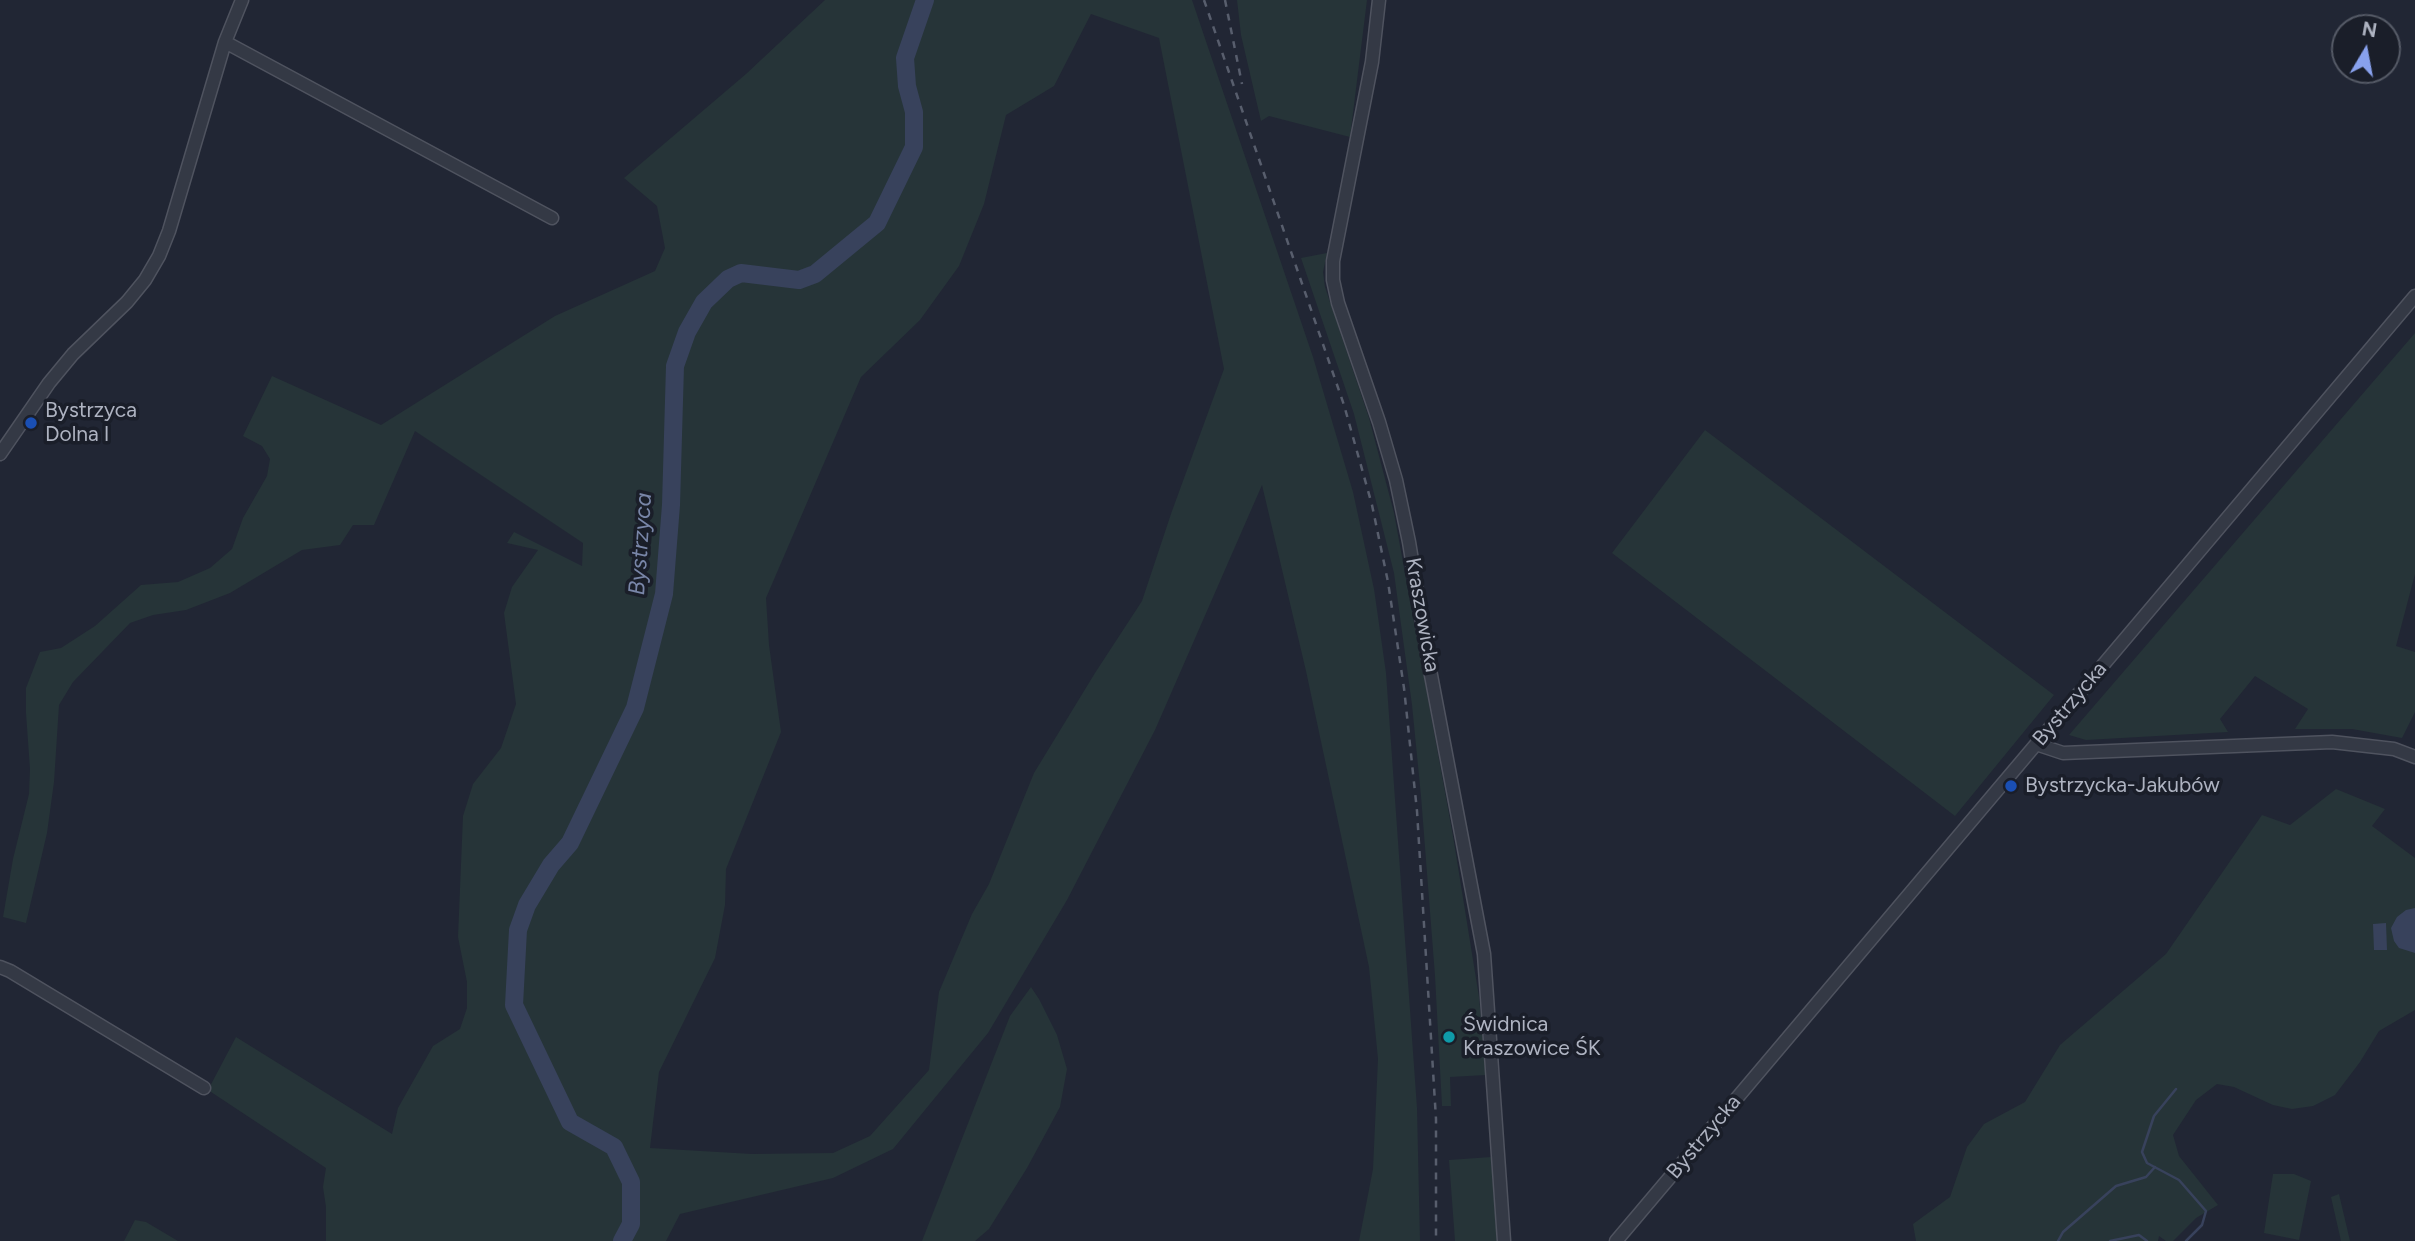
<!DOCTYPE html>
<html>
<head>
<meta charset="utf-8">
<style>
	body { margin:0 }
	#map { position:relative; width:2415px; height:1241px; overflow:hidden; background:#212634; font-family:Figtree,sans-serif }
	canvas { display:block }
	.north { position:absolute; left:2331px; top:14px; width:70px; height:70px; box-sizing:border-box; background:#1a1e29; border:2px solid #555a66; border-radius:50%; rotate:10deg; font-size:19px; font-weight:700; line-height:28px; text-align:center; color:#aeb3c1 }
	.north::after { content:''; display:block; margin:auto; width:24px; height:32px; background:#88a1ed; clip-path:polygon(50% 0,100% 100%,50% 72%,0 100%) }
</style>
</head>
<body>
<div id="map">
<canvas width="2415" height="1241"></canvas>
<div class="north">N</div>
</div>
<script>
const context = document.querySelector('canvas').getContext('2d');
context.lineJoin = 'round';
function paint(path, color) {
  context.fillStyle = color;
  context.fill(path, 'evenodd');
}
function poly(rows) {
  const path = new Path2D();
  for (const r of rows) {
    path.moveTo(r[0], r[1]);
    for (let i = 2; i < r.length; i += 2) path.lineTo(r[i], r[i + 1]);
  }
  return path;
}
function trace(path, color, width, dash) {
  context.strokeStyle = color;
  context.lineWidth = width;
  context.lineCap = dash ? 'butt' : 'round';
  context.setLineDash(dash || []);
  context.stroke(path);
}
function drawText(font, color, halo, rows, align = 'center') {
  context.font = font + ' Figtree,sans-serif';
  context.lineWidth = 7;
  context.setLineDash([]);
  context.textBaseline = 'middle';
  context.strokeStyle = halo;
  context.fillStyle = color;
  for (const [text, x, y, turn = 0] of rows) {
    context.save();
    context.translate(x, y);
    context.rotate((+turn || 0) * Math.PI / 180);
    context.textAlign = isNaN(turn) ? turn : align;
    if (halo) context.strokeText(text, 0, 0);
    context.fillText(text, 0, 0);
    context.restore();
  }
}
paint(poly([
	[825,0,1192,0,1313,357,1353,492,1374,589,1386,673,1417,1108,1420,1241,1359,1241,1373,1169,1378,1059,1369,967,1306,671,1262,485,1155,730,1067,900,988,1033,893,1149,833,1178,680,1214,666,1241,326,1241,326,1207,323,1187,326,1168,208,1090,236,1037,392,1134,398,1108,433,1046,460,1029,467,1008,467,982,458,937,463,816,473,784,501,748,516,704,504,613,512,587,538,550,507,543,514,532,582,566,583,543,415,431,374,525,353,525,340,545,302,550,230,593,186,610,153,615,130,623,73,682,59,705,54,782,47,833,26,923,3,917,13,859,29,794,30,769,26,713,26,688,40,652,61,648,95,626,141,585,178,582,210,568,232,549,243,518,267,476,270,459,262,446,243,436,272,376,381,425,555,316,655,271,665,248,657,206,624,178,746,74],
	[1091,14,1159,38,1224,369,1172,511,1142,601,1095,673,1034,773,989,884,972,914,939,992,929,1070,870,1136,833,1153,752,1154,650,1148,659,1072,715,958,725,905,726,869,781,732,769,645,766,598,861,377,920,320,959,266,984,204,1006,115,1054,86],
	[1237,0,1367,0,1350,137,1269,116,1261,121,1241,35],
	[1327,253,1323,272,1325,287,1369,418,1394,513,1453,836,1479,997,1486,1075,1450,1077,1451,1106,1442,1106,1435,976,1421,796,1412,705,1394,573,1354,414,1301,258],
	[2415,333,2415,574,2396,646,2415,652,2415,712,2402,738,2352,729,2295,729,2308,709,2255,676,2220,719,2228,732,2086,740,2069,735],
	[1705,430,2054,695,1955,816,1612,553],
	[2336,789,2385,809,2372,826,2415,858,2415,1010,2379,1031,2360,1062,2335,1095,2313,1106,2292,1109,2273,1105,2234,1087,2217,1084,2196,1100,2173,1135,2179,1156,2218,1205,2196,1218,2173,1241,2166,1241,2159,1236,2158,1241,1916,1241,1913,1224,1950,1197,1967,1147,1984,1124,2025,1102,2060,1045,2166,954,2262,815,2290,825],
	[1031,987,1039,999,1057,1035,1067,1069,1060,1107,1027,1168,989,1229,975,1241,922,1241,1010,1016],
	[1491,1157,1497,1241,1455,1241,1449,1160],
	[2273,1174,2294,1174,2311,1181,2299,1240,2264,1233],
	[2339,1194,2350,1241,2341,1241,2331,1197],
	[135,1220,146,1222,178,1241,124,1241]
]), '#263438');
paint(poly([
	[2415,908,2415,953,2399,948,2394,941,2391,928,2397,917,2406,910],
	[2386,923,2387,950,2374,950,2373,924]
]), '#38425c');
trace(poly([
	[2176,1089,2154,1116,2142,1152,2147,1163,2179,1180,2206,1211,2202,1225,2186,1241],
	[2058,1241,2063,1232,2116,1186,2146,1177,2155,1167],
	[2110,1241,2139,1235,2147,1241]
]), '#38425c', 2.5);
trace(poly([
	[622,1241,631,1224,631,1182,614,1147,570,1122,514,1005,518,930,527,905,551,865,570,843,635,708,664,594,671,505,675,366,687,332,704,302,728,279,741,273,799,280,815,274,877,223,914,147,914,112,907,86,905,58,925,0]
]), '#38425c', 18);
const minor = poly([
	[1379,0,1372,62,1333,261,1333,280,1338,303,1379,422,1396,480,1409,542,1430,670,1484,954,1504,1241],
	[225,42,552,218],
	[0,454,49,383,73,354,127,302,145,280,159,256,169,231,225,42,242,0],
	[2036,744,2063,753,2332,742,2394,749,2415,757],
	[0,967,10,971,204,1088],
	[1616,1241,2415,296]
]);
trace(minor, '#4f535f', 15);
trace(minor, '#343945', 12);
trace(poly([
	[1204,0,1344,405,1372,505,1388,582,1404,688,1417,811,1436,1119,1436,1241],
	[1225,0,1242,84]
]), '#585e6d', 2.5, [7, 7]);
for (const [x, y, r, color] of [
	[31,423,7,"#1a4fb4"],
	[2011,786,7,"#1a4fb4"],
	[1449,1037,7,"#0f9aa8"]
]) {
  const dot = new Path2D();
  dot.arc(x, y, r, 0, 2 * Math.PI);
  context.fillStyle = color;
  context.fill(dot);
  trace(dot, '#1a1e29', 2.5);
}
drawText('21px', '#aeb3c1', '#1a1e29', [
	["Bystrzyca",45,411],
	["Dolna I",45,435],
	["Bystrzycka-Jakubów",2025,786],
	["Świdnica",1463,1025],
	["Kraszowice ŚK",1463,1049]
], 'left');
drawText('21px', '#aeb3c1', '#1a1e29', [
	["Kraszowicka",1422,615,80],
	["Bystrzycka",2070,704,-50],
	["Bystrzycka",1704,1137,-50]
]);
drawText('italic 23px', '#7986a8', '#1a1e29', [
	["Bystrzyca",641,544,-86]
]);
</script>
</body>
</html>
